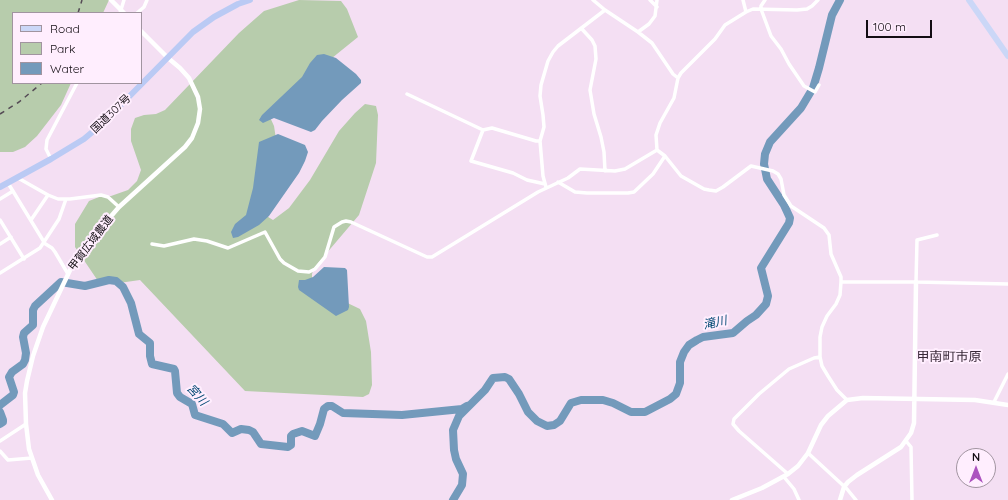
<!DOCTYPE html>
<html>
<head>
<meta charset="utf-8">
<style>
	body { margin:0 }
	#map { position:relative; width:1008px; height:500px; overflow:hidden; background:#f4dff3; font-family:Quicksand,sans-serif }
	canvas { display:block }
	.legend { position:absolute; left:12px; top:12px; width:130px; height:72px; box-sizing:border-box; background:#ffeefe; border:1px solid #a194a0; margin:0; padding:5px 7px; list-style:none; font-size:12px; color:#130d13 }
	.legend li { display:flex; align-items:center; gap:8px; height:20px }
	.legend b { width:20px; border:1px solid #a194a0 }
	.north { position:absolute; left:956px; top:448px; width:40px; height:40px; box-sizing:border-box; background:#ffeefe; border:1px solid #a194a0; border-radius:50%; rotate:0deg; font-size:11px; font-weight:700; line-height:16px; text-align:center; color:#130d13 }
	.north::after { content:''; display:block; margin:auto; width:14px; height:18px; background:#ac53bf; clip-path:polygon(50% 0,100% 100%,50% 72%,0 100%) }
	.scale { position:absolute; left:866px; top:20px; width:66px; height:18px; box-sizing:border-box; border:2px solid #130d13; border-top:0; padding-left:5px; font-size:12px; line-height:14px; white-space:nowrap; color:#130d13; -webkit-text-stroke:3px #ffeefe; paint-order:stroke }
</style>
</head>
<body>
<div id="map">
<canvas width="1008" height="500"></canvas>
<ul class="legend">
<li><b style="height:5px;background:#cbd7f7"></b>Road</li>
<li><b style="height:11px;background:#b7ccac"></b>Park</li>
<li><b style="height:11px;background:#739abb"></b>Water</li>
</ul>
<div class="north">N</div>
<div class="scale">100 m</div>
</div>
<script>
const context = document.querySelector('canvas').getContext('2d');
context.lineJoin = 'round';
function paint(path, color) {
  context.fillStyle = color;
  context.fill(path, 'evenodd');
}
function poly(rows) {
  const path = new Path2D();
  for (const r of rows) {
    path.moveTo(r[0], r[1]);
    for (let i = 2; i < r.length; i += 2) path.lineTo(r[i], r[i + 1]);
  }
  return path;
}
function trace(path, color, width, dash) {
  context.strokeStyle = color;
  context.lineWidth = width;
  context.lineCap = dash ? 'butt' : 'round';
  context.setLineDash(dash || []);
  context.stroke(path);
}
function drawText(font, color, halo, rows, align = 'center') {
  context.font = font + ' Quicksand,"Noto Sans JP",sans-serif';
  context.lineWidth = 4;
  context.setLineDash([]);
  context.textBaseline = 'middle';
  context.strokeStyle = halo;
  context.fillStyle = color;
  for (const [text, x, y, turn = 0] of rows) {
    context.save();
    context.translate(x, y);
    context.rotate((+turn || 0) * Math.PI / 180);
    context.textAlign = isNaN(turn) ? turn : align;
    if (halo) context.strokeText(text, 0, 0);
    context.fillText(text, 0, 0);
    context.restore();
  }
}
paint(poly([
	[0,0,109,0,103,13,13,13,13,83,71,83,61,105,37,136,25,147,13,152,0,152],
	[299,0,341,1,347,9,358,37,269,109,269,115,274,126,276,139,265,215,273,220,289,208,310,180,339,131,355,113,365,104,376,106,378,115,376,163,359,215,314,268,312,274,312,279,337,298,360,309,366,321,371,352,372,385,369,394,363,397,245,391,140,280,112,284,98,281,75,247,75,224,89,201,99,197,111,196,128,190,137,181,141,170,131,141,131,129,135,118,144,115,156,114,165,110,239,33,264,11]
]), '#b7ccac');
paint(poly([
	[324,54,336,58,356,74,361,80,361,83,342,100,322,121,315,130,311,132,274,118,263,123,259,120,262,115,302,77,310,63,317,55],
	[278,134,305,145,308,152,305,161,299,173,269,216,259,225,238,237,233,238,231,232,235,224,246,215,253,188,259,142],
	[324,267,345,268,347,270,349,307,348,310,336,316,299,290,298,287,299,280,305,280,313,277]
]), '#739abb');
trace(poly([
	[0,405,13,395,14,392,9,377,12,372,23,364,25,360,26,353,23,337,24,333,33,325,33,310,35,306,61,282,85,286,109,280,116,281,123,287,131,303,139,334,150,343,150,356,152,364,174,369,175,371,177,393,180,397,192,404,195,415,223,424,232,433,241,429,249,430,253,432,261,444,288,447,291,445,291,436,293,434,302,431,315,436,320,424,324,409,328,406,332,406,343,413,402,415,462,409,467,406],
	[0,412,3,420,3,422,0,424],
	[453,500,462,485,463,474,456,459,454,450,453,430,459,416,485,390,493,378,505,377,509,379,519,394,528,412,537,421,547,426,554,425,560,421,571,403,581,400,603,400,613,403,631,412,645,412,670,399,676,394,680,383,680,362,684,352,689,345,697,340,703,337,733,333,747,321,756,315,766,304,768,296,761,268,789,223,790,218,784,205,767,179,764,164,765,154,770,142,801,108,813,88,819,68,832,15,840,0]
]), '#739abb', 8);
trace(poly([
	[593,0,605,10,638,32,652,43,673,74,678,78],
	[650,0,657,7],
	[743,0,746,12],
	[765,0,761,6,761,9,771,36,781,49,789,64,804,86,815,92,819,85],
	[818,0,812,6,807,9,797,10,753,9,746,12,725,25,715,39,681,73,678,78,674,98,660,123,656,135,657,150,665,156,681,176,704,189,709,190,716,191,723,187,751,166,773,171,778,174,781,179,784,195,791,206,824,228,829,235,831,254,841,277,841,282,840,295,836,304,827,316,822,327,820,337,820,357,822,366,828,376,837,390,847,400],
	[120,13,124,0],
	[137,13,144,7,147,0],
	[581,28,592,40,595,46,596,59,590,90,594,114,601,137,604,152,605,171],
	[638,32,649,24,655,16,657,0],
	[407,94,483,130,492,128,536,141,540,141],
	[483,130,471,161,513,173,527,180,545,184],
	[51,159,46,149,47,140,77,83],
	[18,178,48,195,58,199,70,199,101,195,108,197,119,207],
	[558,182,575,192,587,193,628,193,634,192,653,174,665,156],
	[8,183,44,242],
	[546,187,543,176,540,141,544,127,543,115,540,96,541,85,548,61,553,52,558,46,605,10],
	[0,199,13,191],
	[0,220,24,259],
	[31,220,48,195],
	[44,243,52,248,55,252,68,274],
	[0,244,11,237],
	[152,244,164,246,194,239,207,241,228,248,265,232,280,259,284,263,298,271,309,272,315,269,325,257,334,227,342,222,346,221,351,222,427,257,432,257,538,192,568,178,580,169,615,171,625,169,657,150],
	[0,273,40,248,59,219,66,199],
	[841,282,916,282,917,240,937,235],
	[916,282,1008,284],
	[994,402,1008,374],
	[0,441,26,424],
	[906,441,911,447,912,500],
	[0,451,8,460,32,458],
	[808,453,847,489,856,500],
	[788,474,739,431,733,424,734,419,759,394,789,369,814,358,820,357],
	[784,477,794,489,799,500]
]), '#fff', 3.5);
trace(poly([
	[111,0,124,13],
	[52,500,38,475,29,449,26,424,25,393,27,381,33,356,43,327,72,266,93,237,119,207,185,147,192,138,198,123,200,109,198,97,189,78,180,68,168,58,141,31],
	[732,500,762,488,788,474,798,466,808,453,821,425,828,416,847,400,863,398,975,400,1008,405],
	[840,500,844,487,848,482,857,475,901,447,911,433,914,423,916,282]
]), '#fff', 4.5);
trace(poly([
	[969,0,1008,56]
]), '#cbd7f7', 6);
trace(poly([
	[0,187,51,159,84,139,103,123,193,32,214,17,238,4,250,0]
]), '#bacaf4', 6);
trace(poly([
	[78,13,82,0],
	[0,114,19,102,42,83]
]), '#554b55', 1.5, [5, 5]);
drawText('11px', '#130d13', '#ffeefe', [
	["国道307号",111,114,-44],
	["甲賀広域農道",91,243,-53]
]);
drawText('italic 12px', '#004873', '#ffeefe', [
	["滝川",715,323,-12],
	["宮川",197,395,48]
]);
drawText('13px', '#382837', '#ffeefe', [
	["甲南町市原",949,357]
]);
</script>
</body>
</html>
